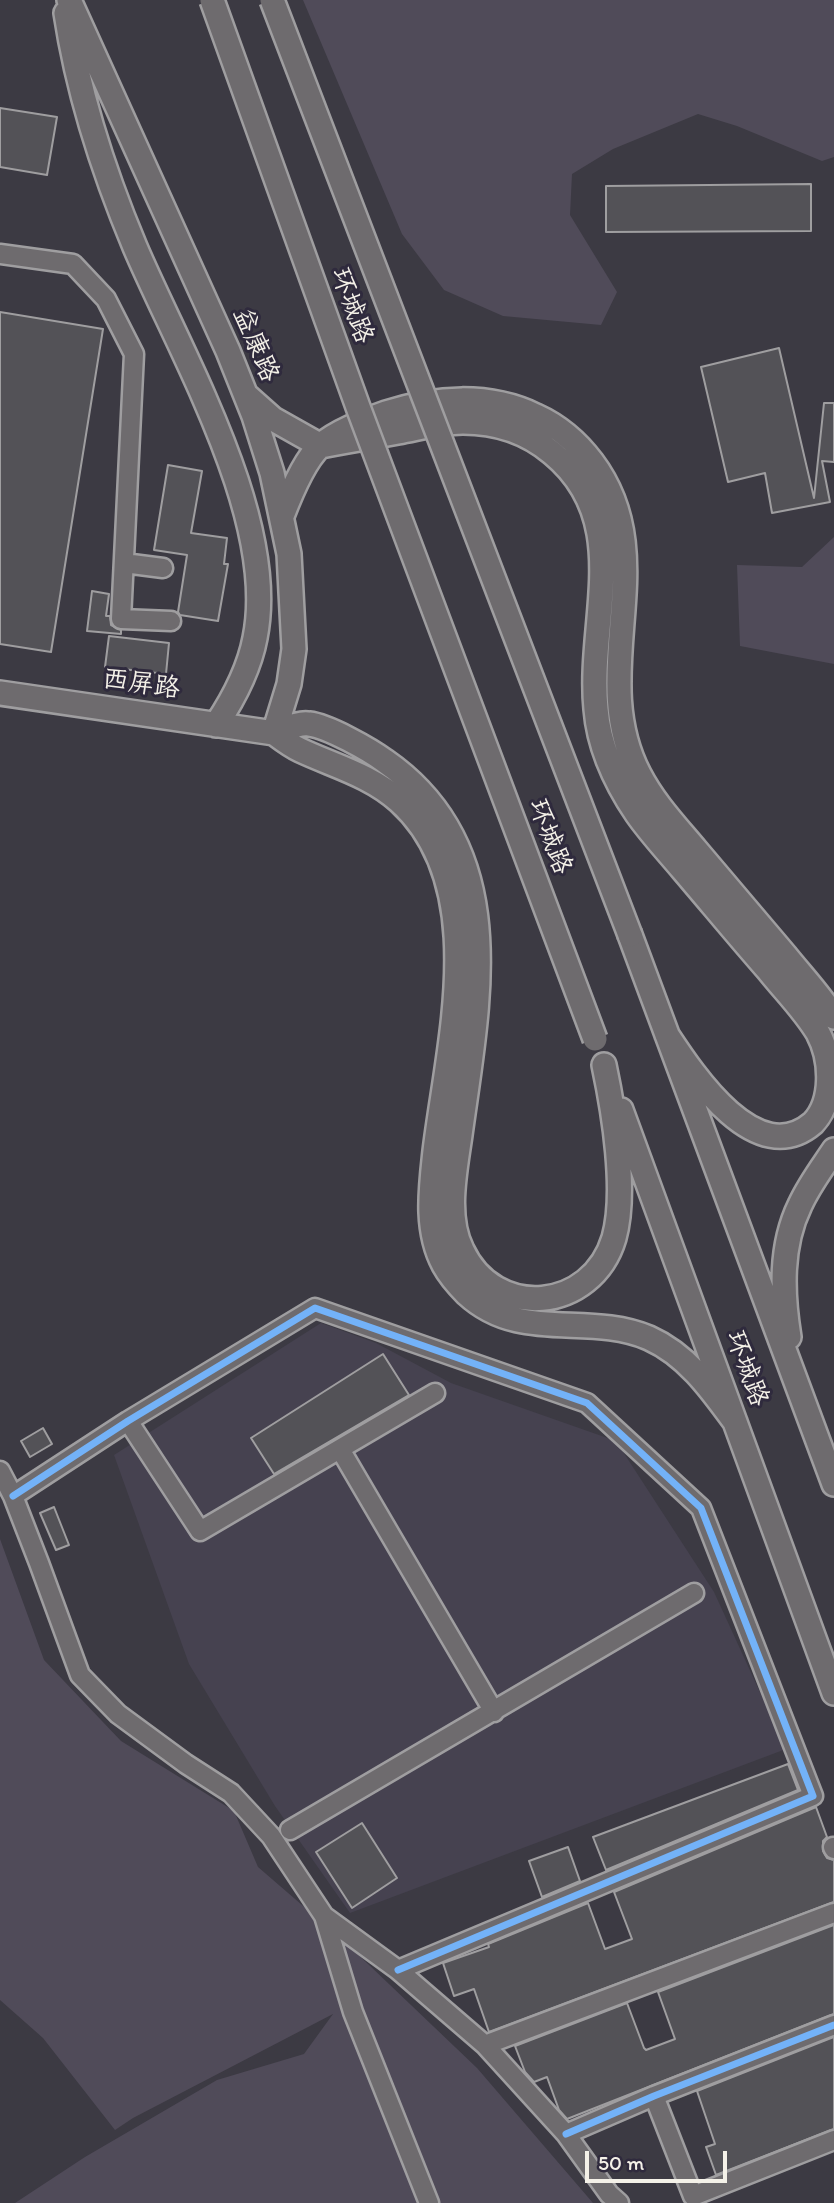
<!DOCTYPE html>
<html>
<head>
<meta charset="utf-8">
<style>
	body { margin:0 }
	#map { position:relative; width:834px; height:2203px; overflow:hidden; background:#3c3a43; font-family:Itim,sans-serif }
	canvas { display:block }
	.scale { position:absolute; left:585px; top:2151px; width:142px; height:32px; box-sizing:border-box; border:4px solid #f4f1e8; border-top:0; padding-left:9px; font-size:21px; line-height:24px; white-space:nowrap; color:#f4f1e8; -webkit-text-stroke:5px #2f2a3d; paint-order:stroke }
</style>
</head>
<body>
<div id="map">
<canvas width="834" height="2203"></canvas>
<div class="scale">50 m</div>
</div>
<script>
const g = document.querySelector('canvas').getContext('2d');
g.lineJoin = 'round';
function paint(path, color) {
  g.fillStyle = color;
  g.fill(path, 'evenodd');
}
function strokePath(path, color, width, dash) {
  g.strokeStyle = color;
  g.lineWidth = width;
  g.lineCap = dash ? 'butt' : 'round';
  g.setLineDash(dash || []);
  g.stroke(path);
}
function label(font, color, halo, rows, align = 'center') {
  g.font = font + ' Itim,"LXGW WenKai TC",sans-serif';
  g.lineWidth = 6;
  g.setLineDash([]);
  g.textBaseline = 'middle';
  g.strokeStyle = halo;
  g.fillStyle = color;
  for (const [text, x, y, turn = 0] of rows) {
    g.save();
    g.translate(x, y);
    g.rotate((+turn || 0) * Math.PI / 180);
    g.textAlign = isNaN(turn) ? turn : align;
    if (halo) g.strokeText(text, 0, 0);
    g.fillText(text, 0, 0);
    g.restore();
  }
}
paint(new Path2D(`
	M321,1323l55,20 75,40 165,58 98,151 72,157 -436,164 -75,-107 -86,-142 -75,-209z`), '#464250');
paint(new Path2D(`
	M303,0h531v157l-12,4 -85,-35 -39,-12 -85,35 -41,25 -2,41 47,77 -16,33 -98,-9 -59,-26 -42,-56z
	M834,537v127l-94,-18 -3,-81 65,2z
	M0,1539l44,121 77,81 113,70 24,56 88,76 131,125 116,135h-578l70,-46 132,-77 87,-26 29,-40 -200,104 -18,12 -72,-92 -43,-38z`), '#504b59');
const building = new Path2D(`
	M0,108l57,9 -10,58 -47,-8z
	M811,184v47l-205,1v-46z
	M0,312l103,17 -52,323 -51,-8z
	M779,348l35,150 10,-95h10v59l-12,-1 8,41 -58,11 -7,-40 -37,9 -27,-115z
	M168,465l34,6 -11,62 36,5 -3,26h4l-10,57 -38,-6 -2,-3 9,-57 -33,-5z
	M92,591l17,3 -3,22h4l1,9 10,5v4l-34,-3z
	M109,636l60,7 -3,31 -61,-7z
	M383,1354l26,41 -135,79 -23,-36z
	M43,1428l9,16 -22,13 -9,-16z
	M54,1507l15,38 -13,5 -16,-37z
	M788,1764l10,26 -192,80 -13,-33z
	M816,1807l11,30 -4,4v10l4,7 7,2v42l-345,130 -15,-43 -20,7 -11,-33 46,-16 -1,-3 100,-41 17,46 27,-10 -18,-47z
	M362,1823l35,55 -45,30 -36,-56z
	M568,1847l12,34 -38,16 -13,-36z
	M834,1925v89l-267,105 -8,-9 -12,-33 -13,5 -9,-10 -10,-26 112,-43 17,45 2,2 29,-11 -17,-47z
	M834,2037v92l-118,46 -10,-28 9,-3 -18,-53z`);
paint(building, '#535257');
strokePath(building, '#9f9ea0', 2);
const minor = new Path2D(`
	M0,254l73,10 33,35 28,55 -13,265 50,2
	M124,563l39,5
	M128,1421l72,110 235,-138
	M340,1449l154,263
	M0,1471l13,25 26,67 41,112 38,39 68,50 45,29 40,43 53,80 29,96 76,191
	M13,1496l115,-75 187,-113 272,95 114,105 112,288 -415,174
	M290,1830l404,-237
	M833,1847l1,2
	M324,1916l74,54 87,75 81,89 43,60 10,9
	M485,2045l349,-132
	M654,2096l39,100 141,-56
	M566,2134l88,-38 180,-71`);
const major = new Path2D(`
	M69,0l159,351 26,65 18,57 17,81 5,95 -5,35 -15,49
	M66,13c12,80 38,160 69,234 46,108 144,273 120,391 -6,32 -21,60 -39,87
	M246,395l27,24 48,27c25,-5 51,-9 77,-14 22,-4 42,-10 65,-10 33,0 64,10 89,31 83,68 35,167 44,256 3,38 20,74 41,105 14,20 31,38 46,56 29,34 57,68 86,101 16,20 36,40 49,62 14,26 16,68 -5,90 -56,48 -119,-47 -146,-88
	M282,516c8,-21 22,-55 38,-70 14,-13 48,-27 66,-33 49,-16 103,-20 150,3 22,10 41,26 56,46 73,97 -7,208 47,312 15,29 36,51 57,76 30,35 59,70 89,105 16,20 35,40 49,62
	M0,693l274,40c10,-3 25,-11 35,-9 19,2 61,26 76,37 128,89 93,242 75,374 -5,36 -15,81 2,115 33,71 130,62 152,-12 13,-46 0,-126 -10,-173
	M274,733c8,6 17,13 26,17 34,16 70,25 99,51 93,84 49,242 36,350 -4,37 -10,79 9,114 6,11 14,20 23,29 53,49 121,18 182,44 38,17 62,51 86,84
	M630,935l204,549
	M621,1110l213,583
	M789,1337c-7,-44 -9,-91 11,-132 9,-20 22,-37 34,-55`);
strokePath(minor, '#9f9ea0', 23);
strokePath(major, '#9f9ea0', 28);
strokePath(minor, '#6e6b6e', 18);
strokePath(major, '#6e6b6e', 23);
const majorBridge = new Path2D(`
	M212,0l146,407 237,632
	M272,0l358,935`);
strokePath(majorBridge, '#9f9ea0', 28, []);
strokePath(majorBridge, '#6e6b6e', 23);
strokePath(new Path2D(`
	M13,1496l115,-75 187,-113 272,95 114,105 112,288 -415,174
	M566,2134l88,-38 180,-71`), '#73b2f8', 7);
label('26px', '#f4f1e8', '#2f2a3d', [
	["环城路",351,306,70],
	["益康路",255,345,67],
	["西屏路",141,685,8],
	["环城路",549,837,69],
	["环城路",746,1369,70]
]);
</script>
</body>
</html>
